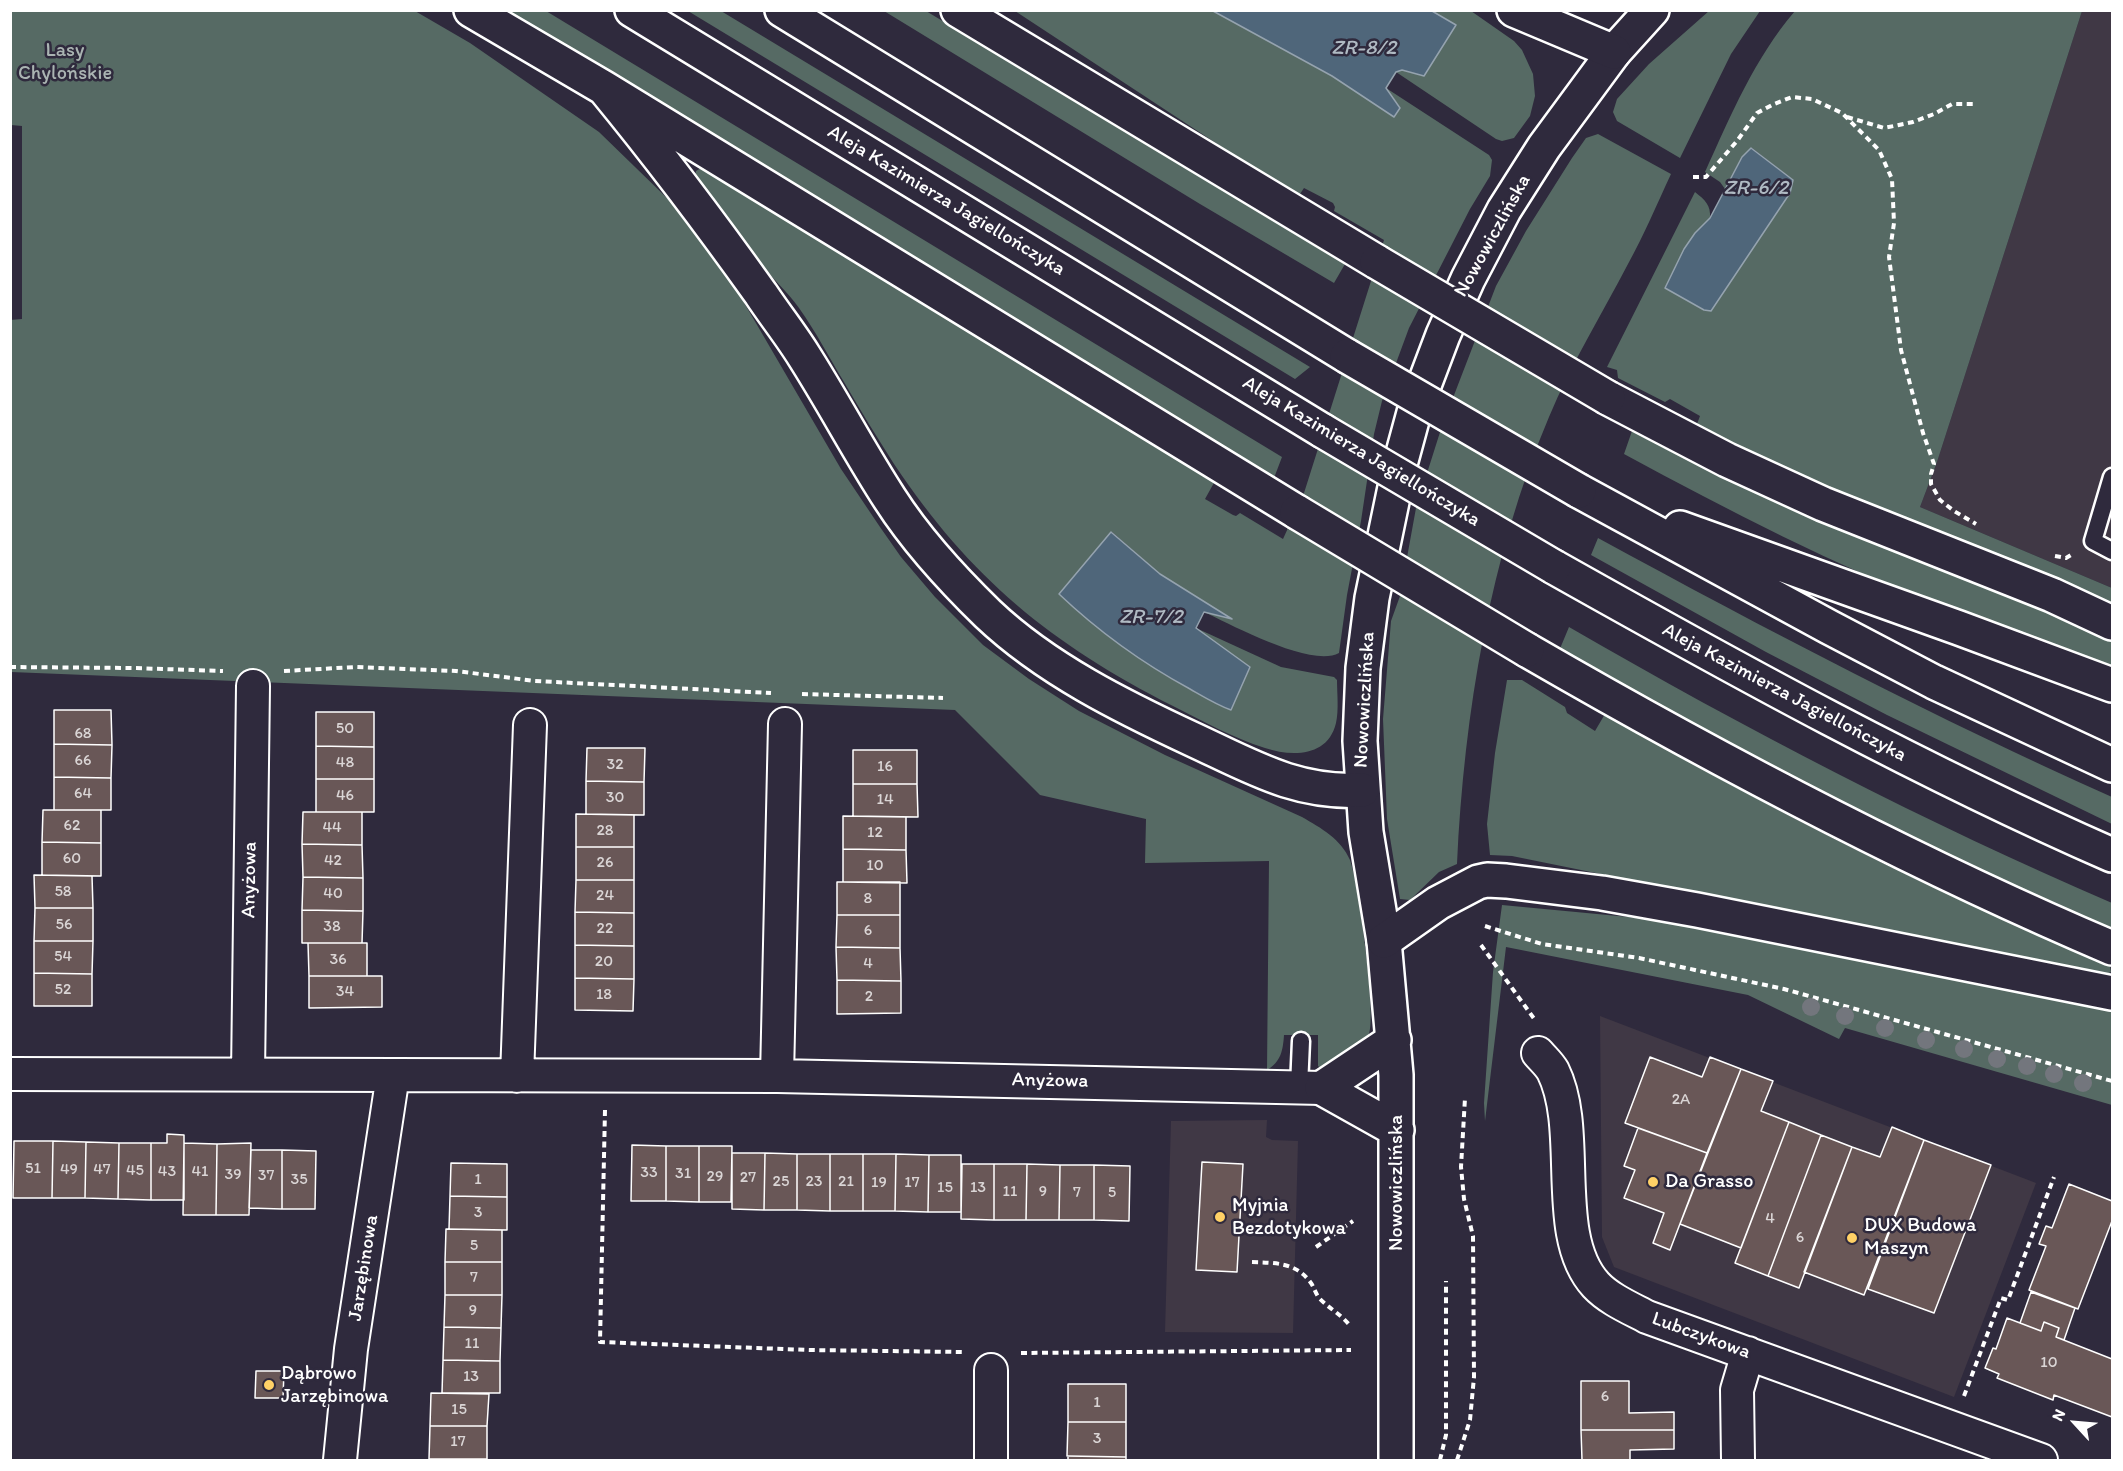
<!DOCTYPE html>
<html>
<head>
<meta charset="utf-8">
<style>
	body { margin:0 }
	#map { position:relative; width:2123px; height:1471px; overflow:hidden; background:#2f2a3d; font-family:Itim,sans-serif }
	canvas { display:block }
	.frame { position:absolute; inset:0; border:12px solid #fff; pointer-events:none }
	.north { position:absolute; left:2045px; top:1393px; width:60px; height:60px; -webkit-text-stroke:4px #2f2a3d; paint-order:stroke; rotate:296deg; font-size:16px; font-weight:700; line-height:24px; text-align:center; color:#fff }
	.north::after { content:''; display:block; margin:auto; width:21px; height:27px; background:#fff; clip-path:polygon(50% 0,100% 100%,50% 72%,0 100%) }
</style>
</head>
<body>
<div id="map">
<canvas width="2123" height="1471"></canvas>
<div class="frame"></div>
<div class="north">N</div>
</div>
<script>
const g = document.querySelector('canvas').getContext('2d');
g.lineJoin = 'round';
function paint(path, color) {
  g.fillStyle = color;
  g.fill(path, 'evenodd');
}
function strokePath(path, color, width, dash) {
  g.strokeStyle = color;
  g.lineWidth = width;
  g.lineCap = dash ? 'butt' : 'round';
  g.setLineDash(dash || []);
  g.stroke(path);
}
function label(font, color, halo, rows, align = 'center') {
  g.font = font + ' Itim,sans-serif';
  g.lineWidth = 5;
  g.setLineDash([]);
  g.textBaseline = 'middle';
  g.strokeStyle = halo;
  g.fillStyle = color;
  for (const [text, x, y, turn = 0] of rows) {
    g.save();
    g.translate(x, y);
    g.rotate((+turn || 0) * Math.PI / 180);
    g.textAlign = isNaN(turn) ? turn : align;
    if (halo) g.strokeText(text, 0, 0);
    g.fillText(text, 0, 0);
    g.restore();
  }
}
paint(new Path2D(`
	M2082,11h30v577l-192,-81 17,-45z
	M1600,1016l436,167 -82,214 -340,-130 -12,-30z
	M1267,1120l-1,17 6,3 26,1 -5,192 -128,-1 6,-211z`), '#403845');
paint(new Path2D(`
	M10,11h405l55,32 129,89 70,68 39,49 31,45 102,175 39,58 21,30 34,40 48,48 46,34 50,32 86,44 137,62c19,11 39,22 48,43 8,21 27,156 19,174 -7,18 -29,27 -45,37l-6,-5v-31h-34c-1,15 -3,27 -17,35l2,-209 -124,2 1,-44 -106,-24 -85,-85 -944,-38 -1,-352 12,-1v-193l-11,-1z
	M504,11h42l736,446 -8,21z
	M688,11h33l589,356 -15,12z
	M884,11h42l419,253 -11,19 -134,-79z
	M1015,11h198l119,65 62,40 6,-9 -14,-19 103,67 3,5 -2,16 -20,33 -61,119 -27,73 -8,33 -13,87 -14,74 -8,58c-28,15 -107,-28 -135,-41l25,6 -69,-44 -48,-42 -53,62c42,39 87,72 138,99l-1,-65 85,39 53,10 3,3c0,13 2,30 -1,43 -8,34 -44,34 -71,25 -32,-10 -62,-27 -92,-42 -122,-62 -203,-128 -279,-242 -17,-27 -34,-54 -50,-82 -15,-25 -28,-50 -45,-74 -12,-17 -28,-31 -41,-47 -21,-28 -40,-57 -63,-85l1,-5 5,-3 26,15 488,298 -10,18 28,16 3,1 4,-3 43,26 21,-46 80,-253 -50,-29 1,-4 -2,-4 -29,-15 -6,9z
	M1432,11h39l43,30 8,9 11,24 2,22 -5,20 -16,22 -12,3 -6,-2 -100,-67 6,-2 22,6 31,-51z
	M1709,11h51l-29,43 -51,104 -63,-37 -4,-9 4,-13 32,-35z
	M1795,11h287l-145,451 -17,45 192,81v18l-101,-46 -112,-42 -92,-38 -114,-54 4,-2 3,-8 -30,-17 -5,3 -47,-24 -1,-8 -10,-3 88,-175c10,8 16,13 15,26l-15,15 -30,55 39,22 6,1 83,-131 -41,-32 -10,9 -17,32 -5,-7 -15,-10c26,-57 49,-113 90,-161z
	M1598,134l73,40c-14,30 -27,61 -43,90 -26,50 -57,100 -79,153 -59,139 -85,297 -92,447l-18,8 -29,28 -10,-1 -13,-80 -4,-100 8,-98 9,-25 16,-88 25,-79 55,-143 30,-55 46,-73 14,-20z
	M1632,431c53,28 106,54 160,78 106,46 216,83 320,132v32c-55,-21 -111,-42 -166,-64 -111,-44 -217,-98 -322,-155z
	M1598,538c169,92 339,181 514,259v27l-225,-109 -121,-63 -175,-97z
	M1569,627c176,102 357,196 543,276v28l-80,-34 -244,-120 -229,-126z
	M1507,680h15l43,27 2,6 28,18 10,-17c161,94 330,179 502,250l3,2 1,6 -8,4 -591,-120 -22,-1 -3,-31 8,-71z
	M1502,905l169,16 441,89v95l-267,-77 -6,11 -91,-44 -242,-48 -21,174 -1,-18 9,-131z`), '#566a64');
const water = new Path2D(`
	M1213,11h219l24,14 -32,51 -22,-6 -6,2 -10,16 14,20 -6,9 -62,-41z
	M1751,148l42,32 -3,13 -79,118 -7,-1 -39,-22 19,-39 11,-16 15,-15 32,-61z
	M1111,532l49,42 72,45 -28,-7 -8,16 54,39 -19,43c-14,-5 -27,-13 -41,-21 -48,-26 -91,-57 -131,-95z`);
paint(water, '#4f667a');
strokePath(water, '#95a3af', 1.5);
const building = new Path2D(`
	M54,710h57l1,35 -58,-1z
	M316,712h58v35l-58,-1z
	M54,744l58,1 -1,33 -57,-1z
	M316,746l58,1v32h-58z
	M587,748h58l-1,34 -58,-1z
	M853,750h64v34h-64z
	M54,777l57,1v32h-57z
	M316,779h58v33h-58z
	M586,781l58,1v33l-58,-1z
	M853,784h64l1,33 -65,-1z
	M43,810h58v33l-59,-1z
	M303,812h59v33l-60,-1z
	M576,814l58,1v32h-58z
	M843,816l63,1v33l-63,-1z
	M42,842l59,1v33l-59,-1z
	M302,844l60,1 1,33 -60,-1z
	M576,847h58v33h-58z
	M843,849l63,1 1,33 -64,-1z
	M34,875l58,1 1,32h-58z
	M303,877l60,1v33l-61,-1z
	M576,880h58v33l-59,-1z
	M837,882h63v33h-63z
	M35,908h58v33h-59z
	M302,910l61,1 -1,32h-60z
	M575,912l59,1v33l-59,-1z
	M837,915h63v33l-64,-1z
	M34,941h59l-1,33 -58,-1z
	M308,943h59v33h-58z
	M575,945l59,1v33l-59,-1z
	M836,947l64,1 1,33 -64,-1z
	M34,973l58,1v32h-58z
	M309,976h73v31l-73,1z
	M575,978l59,1 -1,32 -58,-1z
	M837,980l64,1v32l-64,1z
	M1650,1057l52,20 8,-20 31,12 -34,84 -82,-30z
	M1741,1069l32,12 -12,30 28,11 -48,126 -61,-24z
	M1789,1122l32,13 -53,141 -33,-13z
	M1892,1127l32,13 -60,155 -60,-23 48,-125 28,10z
	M1638,1128l69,25 -37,97 -17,-7 11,-30 -40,-15 11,-28 -11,-4z
	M167,1134l17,1v65h-33v-57h16z
	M1821,1135l31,12 -53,141 -31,-12z
	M1924,1140l67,25 -57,148 -66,-24z
	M14,1141h39l-1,57h-39z
	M53,1141l33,1 -1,56h-33z
	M86,1142l33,1 -1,56 -33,-1z
	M119,1143h32v57l-33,-1z
	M184,1143l33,1 -1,71h-33z
	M251,1143l-2,72h-33l1,-71z
	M632,1145l34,1v55h-35z
	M666,1146h33v56l-33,-1z
	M699,1146h33l-1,56h-32z
	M251,1150h31v59l-33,-1z
	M282,1150l34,1 -1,58h-33z
	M732,1153h33l-1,57 -32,-1z
	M765,1153l32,1v56h-33z
	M797,1154h33v57l-33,-1z
	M830,1154h33v57h-33z
	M863,1154h33l-1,57h-32z
	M896,1154l33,1 -1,57 -33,-1z
	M929,1155h32v57h-33z
	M1202,1162l41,2 -6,108 -41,-2z
	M451,1163l56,1v33l-57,-1z
	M962,1164h32v56l-33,-1z
	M994,1164h33l-1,56h-32z
	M1027,1164l33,1 -1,55h-33z
	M1060,1165h34v55h-35z
	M1094,1165l36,1 -1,55 -35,-1z
	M2069,1184l43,17v20l-34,88 -49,-19 17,-44 -7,-2 7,-18 6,2z
	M450,1196l57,1v33l-58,-1z
	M446,1229l56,1v32h-57z
	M445,1262h57v33h-57z
	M2031,1292l44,16 -11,32 -8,-3 3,-9 -15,-6 -3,9 -21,-8z
	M445,1295h57l-1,33 -57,-1z
	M2007,1318l34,13 3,-9 15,6 -3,9 56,22v58l-58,-22 -1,5 -56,-22 2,-4 -14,-6 8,-20 3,1z
	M444,1327l57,1 -1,33 -57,-1z
	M443,1360l57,1v32h-58z
	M256,1371h28l-1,27h-28z
	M1581,1381h48v32l45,-1v18h-93z
	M1068,1384h58v38h-58z
	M431,1393l58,1 -2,32h-57z
	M1068,1422h58v35l-59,-1z
	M430,1426h57v33h-58z
	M1581,1430h93v19l-44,1v10h-48z
	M1068,1456l58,1v3h-58z
	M429,1459h58v1h-58z`);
paint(building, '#695757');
strokePath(building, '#fff', 1.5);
const lane = new Path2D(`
	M2112,477l-19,64 19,10
	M1299,1087l2,-46`);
const street = new Path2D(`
	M1538,1053c5,6 11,11 15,18 30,60 -3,164 43,214 13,14 34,23 51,32l394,143
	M10,1074l767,2 545,12
	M248,1074l5,-388
	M517,1076l13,-351
	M777,1076l8,-352
	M340,1460l11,-111 42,-274
	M991,1460v-90
	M1738,1460l-1,-70 11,-37`);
const secondary = new Path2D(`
	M1394,1040l-72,48 75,42
	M1396,1460v-385l-12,-134 -18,-109 -6,-91 3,-73 9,-70 27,-130 16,-59 28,-74 25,-56 36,-69 40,-63 70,-95 38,-42`);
const highway = new Path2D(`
	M471,10l133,78 693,424
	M632,10l691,421
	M782,10l565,346
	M958,10l419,252
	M1514,10l100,42
	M604,88c55,67 107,136 157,206 14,21 30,41 43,62 30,47 56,97 86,143 27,42 63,81 98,115 58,55 135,93 206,126 58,27 103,54 168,50
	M1608,398l119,62 96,44 229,91 60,28
	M1579,491l250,136 105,55 178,83
	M1680,528l279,100 153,57
	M1554,567c183,103 366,204 558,288
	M1527,650c190,110 383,212 585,298
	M1384,941l54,-38 40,-21 9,-2 19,1 96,12 95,17 415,83`);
strokePath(lane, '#fff', 21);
strokePath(street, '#fff', 36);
strokePath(secondary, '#fff', 38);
strokePath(highway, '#fff', 38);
strokePath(new Path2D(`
	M1847,117l37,11 29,-6 21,-8 18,-10h23
	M1693,177h13l31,-36 20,-28 17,-9 18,-7 20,2 30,14 37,37 13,29 2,44 -5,34 12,93 22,83 11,31 -3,10v10l9,16 14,11 22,13
	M2055,556l11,2 5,-3
	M10,667l123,1 90,3
	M284,671l72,-4 100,4 79,10 236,12
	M802,694l141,4
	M1485,926l57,18 97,14 145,31 328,92
	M1481,945l54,75
	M605,1110l-5,232 209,8 154,2
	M1316,1247l37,-26
	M1252,1262c23,1 44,0 59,21 3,4 5,12 9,16 10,10 22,16 31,28
	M1021,1353l330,-3
	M1964,1396l37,-98 7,2 46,-123
	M1440,1460l6,-25v-154
	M1457,1460l13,-40 4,-43 -1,-141 -9,-37 -3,-32 4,-69`), '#fff', 4, [6, 4.5]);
strokePath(lane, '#2f2a3d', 16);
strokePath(street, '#2f2a3d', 32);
strokePath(secondary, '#2f2a3d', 33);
strokePath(highway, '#2f2a3d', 33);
const highwayBridge = new Path2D(`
	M1377,262l231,136
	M1347,356l232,135
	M1323,431l231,136
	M1297,512l230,138`);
strokePath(highwayBridge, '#fff', 38, []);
strokePath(highwayBridge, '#2f2a3d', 33);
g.fillStyle = '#73767d';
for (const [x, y] of [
	[1811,1007],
	[1845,1016],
	[1885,1028],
	[1926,1040],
	[1964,1049],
	[1997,1059],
	[2027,1066],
	[2054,1074],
	[2083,1083]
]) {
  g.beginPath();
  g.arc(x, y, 9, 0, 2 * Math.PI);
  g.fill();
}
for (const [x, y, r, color] of [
	[1653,1182,6,"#ffd166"],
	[1220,1217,6,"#ffd166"],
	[1852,1238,6,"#ffd166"],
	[269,1385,6,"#ffd166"]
]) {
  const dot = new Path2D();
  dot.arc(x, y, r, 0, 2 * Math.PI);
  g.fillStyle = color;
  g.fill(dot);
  strokePath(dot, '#2f2a3d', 2);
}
label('16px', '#dad5d5', null, [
	["50",345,729],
	["68",83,734],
	["66",83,761],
	["48",345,763],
	["32",615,765],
	["16",885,767],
	["64",83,794],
	["46",345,796],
	["30",615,798],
	["14",885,800],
	["62",72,826],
	["44",332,828],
	["28",605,831],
	["12",875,833],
	["60",72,859],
	["42",333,861],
	["26",605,863],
	["10",875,866],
	["58",63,892],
	["40",333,894],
	["24",605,896],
	["8",868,899],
	["56",64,925],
	["38",332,927],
	["22",605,929],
	["6",868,931],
	["54",63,957],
	["36",338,960],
	["20",604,962],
	["4",868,964],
	["52",63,990],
	["34",345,992],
	["18",604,995],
	["2",869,997],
	["2A",1681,1100],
	["51",33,1169],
	["49",69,1170],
	["47",102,1170],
	["45",135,1171],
	["43",167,1172],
	["41",200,1172],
	["33",649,1173],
	["31",683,1174],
	["39",233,1175],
	["37",266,1176],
	["29",715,1177],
	["27",748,1178],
	["35",299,1180],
	["1",478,1180],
	["25",781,1182],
	["23",814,1182],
	["21",846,1182],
	["19",879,1183],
	["17",912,1183],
	["15",945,1188],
	["13",978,1188],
	["11",1010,1192],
	["9",1043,1192],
	["7",1077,1193],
	["5",1112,1193],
	["3",478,1213],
	["4",1770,1219],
	["6",1800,1238],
	["5",474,1246],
	["7",474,1278],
	["9",473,1311],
	["11",472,1344],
	["10",2049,1363],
	["13",471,1377],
	["6",1605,1397],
	["1",1097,1403],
	["15",459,1410],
	["3",1097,1439],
	["17",458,1442]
]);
label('20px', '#aab4b2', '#2f2a3d', [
	["Lasy",65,51],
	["Chylońskie",65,74]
]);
label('20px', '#fff', '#2f2a3d', [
	["Aleja Kazimierza Jagiellończyka",946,201,31],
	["Nowowiczlińska",1493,236,-61],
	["Aleja Kazimierza Jagiellończyka",1361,452,31],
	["Aleja Kazimierza Jagiellończyka",1784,693,28],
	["Nowowiczlińska",1365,700,-87],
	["Anyżowa",250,880,-89],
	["Anyżowa",1050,1081,1],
	["Nowowiczlińska",1397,1183,-90],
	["Jarzębinowa",364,1268,-81],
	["Lubczykowa",1701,1336,20]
]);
label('20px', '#fff', '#2f2a3d', [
	["Da Grasso",1665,1182],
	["Myjnia",1232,1206],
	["Bezdotykowa",1232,1229],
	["DUX Budowa",1864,1226],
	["Maszyn",1864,1249],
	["Dąbrowo",281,1374],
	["Jarzębinowa",281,1397]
], 'left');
label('italic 21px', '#b0bac3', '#2f2a3d', [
	["ZR-8/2",1364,49],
	["ZR-6/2",1756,189],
	["ZR-7/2",1151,618]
]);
</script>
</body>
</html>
